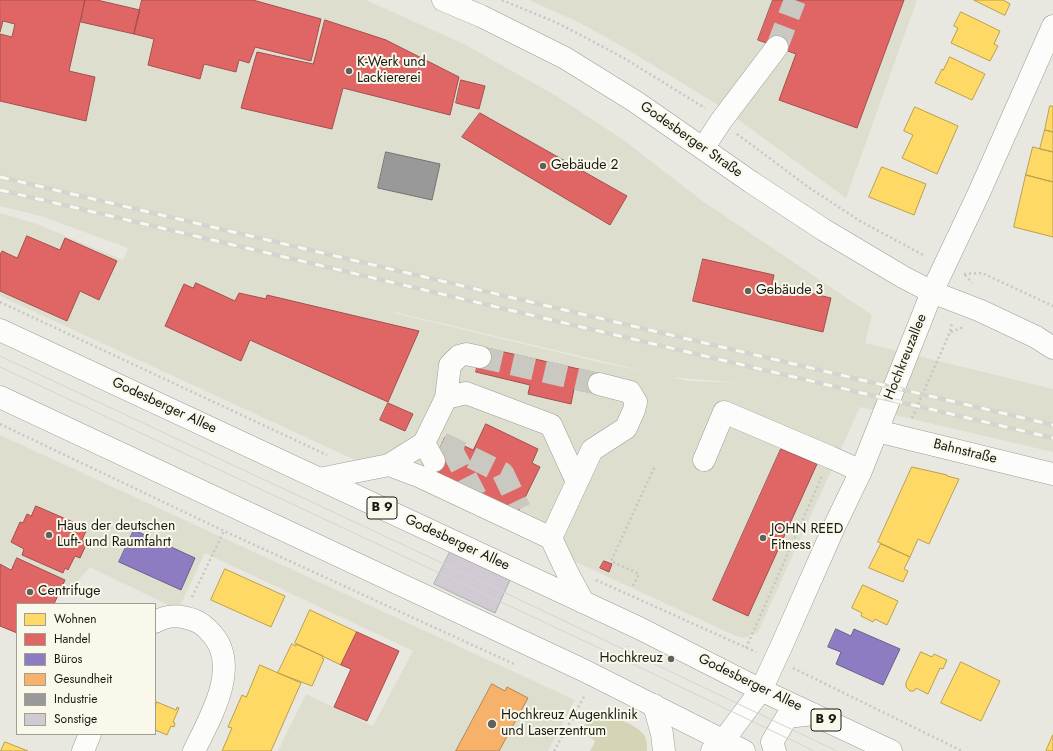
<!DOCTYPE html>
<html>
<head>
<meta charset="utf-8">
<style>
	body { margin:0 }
	#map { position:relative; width:1053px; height:751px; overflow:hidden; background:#e8e8e0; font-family:Jost,sans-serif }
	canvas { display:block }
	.legend { position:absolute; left:16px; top:603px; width:140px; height:132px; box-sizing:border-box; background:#f9f8ea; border:1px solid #9f9f94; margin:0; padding:5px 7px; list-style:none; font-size:12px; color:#191914 }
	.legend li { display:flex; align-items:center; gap:8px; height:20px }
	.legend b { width:20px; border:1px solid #9f9f94 }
</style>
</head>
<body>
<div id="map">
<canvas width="1053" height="751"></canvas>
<ul class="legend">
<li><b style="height:11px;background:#ffd966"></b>Wohnen</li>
<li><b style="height:11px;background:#e06666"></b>Handel</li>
<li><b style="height:11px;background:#8e7cc3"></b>Büros</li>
<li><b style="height:11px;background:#f6b26b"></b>Gesundheit</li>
<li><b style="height:11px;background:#999"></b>Industrie</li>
<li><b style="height:11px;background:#d1cad3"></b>Sonstige</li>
</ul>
</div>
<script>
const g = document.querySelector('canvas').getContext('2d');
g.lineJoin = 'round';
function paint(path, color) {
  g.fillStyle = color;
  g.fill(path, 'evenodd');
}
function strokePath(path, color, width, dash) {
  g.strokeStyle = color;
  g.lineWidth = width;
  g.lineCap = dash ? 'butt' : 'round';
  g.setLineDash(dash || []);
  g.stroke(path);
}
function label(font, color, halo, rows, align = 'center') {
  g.font = font + ' Jost,sans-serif';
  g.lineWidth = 4;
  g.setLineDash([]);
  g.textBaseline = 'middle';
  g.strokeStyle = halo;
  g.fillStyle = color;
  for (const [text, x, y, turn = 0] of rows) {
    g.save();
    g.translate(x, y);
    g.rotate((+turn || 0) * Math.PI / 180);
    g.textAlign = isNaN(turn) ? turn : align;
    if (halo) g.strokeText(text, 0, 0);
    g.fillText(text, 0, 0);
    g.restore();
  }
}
paint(new Path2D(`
	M0,0h366l100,45 92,52 67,44 76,59 171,115 -7,28 188,46v63l-193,-45 -102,225 -14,6 -8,-2 -736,-340v-83l37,11 86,36 5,-12 -84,-31 -44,-11zM394,313v-1l254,60 -45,-9zM672,377l65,6 -50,-2z
	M529,0h388l-71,198 -128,-93 -93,-57 -45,-25z
	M0,435l575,265 -27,51h-270l28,-57 67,32 40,-75 -208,-98 -27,57 -88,-43 -23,26 -67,-30z`), '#dedecf');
paint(new Path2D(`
	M596,710c12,5 41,14 48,25 3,5 3,10 3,16h-57l5,-9 -1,-2 -11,-7 -2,-2 12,-20z`), '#d6d4b7');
const homes = new Path2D(`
	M974,0h29l7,4 -5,11z
	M961,12l39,19 -6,13 4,2 -8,15 -39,-18 7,-15 -4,-2z
	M950,57l35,17 -13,26 -37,-17 7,-14 1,1z
	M1050,106h3v26l-8,-2z
	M915,107l43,19 -21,48 -35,-16 11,-23 -9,-4z
	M1045,130l8,2v20l-13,-3z
	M1033,147l20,5v30l-27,-7z
	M882,167l44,17 -12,31 -45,-18z
	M1026,175l27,7v55l-39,-10z
	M912,467l35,8v1l12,3 -30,65 -11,-5 -8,18 -32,-15z
	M881,544l29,13 -6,12 4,2 -5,11 -34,-14z
	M225,569l60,27 -14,31 -60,-27z
	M863,585l35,16 -11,24 -12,-6 -2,3 -12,-6 1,-3 -10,-5z
	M310,610l47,22 -16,33 -46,-22z
	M292,644l4,2v-2l27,12 -1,2 2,1 -12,27 -34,-13z
	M921,652l11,5 2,-3 13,6 -4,9 -3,-1 -12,26 -12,-6 -2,3h-4l-4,-4v-4z
	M961,662l39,19 -19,40 -40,-18z
	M260,665l41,18 -30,68h-49l10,-23 -4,-1 14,-32 4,2z
	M157,702l19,8 1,-3 2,1 -6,14 2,1 -1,4 -3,-1 -4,9 -12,-5v-22z
	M1053,735v16h-7l1,-3z
	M5,742l23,9h-27z`);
paint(homes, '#ffd966');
strokePath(homes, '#ba9f4d', 1);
const shops = new Path2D(`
	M0,0h85l-16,71 26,6 -9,44 -86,-20v-67l12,3 3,-13 -12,-3 -3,11z
	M85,0h12l43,10 -6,24 -53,-12z
	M142,0h111l68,19 -10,42 -56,-14 -6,16 -10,-3 -3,12 -32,-8 -4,15 -52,-14 6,-26 -20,-5z
	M773,0h131l-47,128 -78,-28 17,-46 -38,-14z
	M325,20l61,20 73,37 -9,38 -107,-27 -11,41 -91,-21 16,-56 56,12z
	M461,80l24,6 -6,23 -23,-6z
	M480,113l147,83 -17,29 -148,-88z
	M27,236l33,14 5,-12 52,23 -18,39 -19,-9 -13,30 -67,-30v-36l2,-4 15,7z
	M703,259l71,16 -2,9 59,14 -8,34 -130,-31z
	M196,283l39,18 4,-8 27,6 1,-4 152,36 -31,71 -138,-62 -9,21 -76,-35 19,-42 9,4z
	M482,347l119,27 -4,20 -23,-5 -3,15 -43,-10 2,-9 -54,-13z
	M388,403l25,11 -8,17 -25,-11z
	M486,424l52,25 -6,14 8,4 -24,49 -88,-43 17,-36 28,13z
	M781,449l36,15 -69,152 -35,-16z
	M36,506l37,16 -1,2 14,7 -4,9 5,3 -7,15 -5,-2 -7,14 -3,-2 -2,5 -41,-18 2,-6 -13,-7 9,-20 3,1 4,-9 4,2z
	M17,558l48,22 -11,24h-37v29l-17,-7v-62l11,6z
	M604,561l8,3 -3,8 -9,-4z
	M357,632l42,19 -32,70 -33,-14 17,-38 -10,-4z`);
paint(shops, '#e06666');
strokePath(shops, '#a44f4d', 1);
const offices = new Path2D(`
	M134,530l61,28 -14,32 -62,-28z
	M836,629l15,7 3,-7 46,20 -17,36 -47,-21 5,-12 -13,-5z`);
paint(offices, '#8e7cc3');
strokePath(offices, '#6b5e8e', 1);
const health = new Path2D(`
	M492,684l13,7 2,-4 21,11 -29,53h-43z`);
paint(health, '#f6b26b');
strokePath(health, '#b48451', 1);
const industry = new Path2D(`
	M386,152l54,12 -8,36 -54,-12z`);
paint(industry, '#999');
strokePath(industry, '#737371', 1);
const building = new Path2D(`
	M450,552l60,28 -15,33 -61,-29z`);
paint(building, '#d1cad3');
strokePath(building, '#afaeac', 1);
strokePath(new Path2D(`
	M777,47l18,-47
	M480,357l119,27
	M442,443l61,30 17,36
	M451,448l25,48`), '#c9c9c1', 22, [22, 11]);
const minor = new Path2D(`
	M704,147l17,-26 56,-74
	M446,398l4,-33 9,-9 7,-2 14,3
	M877,431l176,43
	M424,443l10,18
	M704,460l20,-48 106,45 31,14
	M389,465l32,12 130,61
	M319,479l70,-14 35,-22 22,-45 20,-5 85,32 26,57
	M583,602l-16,-30 -16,-34 41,-88 34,-22 8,-18 2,-8 -6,-10 -31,-8
	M155,622c14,-8 26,-7 41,-1 7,3 11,7 16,13 29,33 -2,84 -18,117
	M654,705l8,29 2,17
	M83,751l7,-17
	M712,751l11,-10 38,-51 20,-43 54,-122 26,-54 71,-179 46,-97 75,-169`);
const major = new Path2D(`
	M443,0l38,16 84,42 71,44 115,80 73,48 79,47 29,15 49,19 55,26 17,11
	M0,330l639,298 122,62 130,61
	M0,397l583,273 161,81
	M775,751l-3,-9 15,-25 26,-3`);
strokePath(minor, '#9c9c96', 23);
strokePath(major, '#9c9c96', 23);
strokePath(new Path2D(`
	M502,0l53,22 20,10 47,25 83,51
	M737,134l74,55 49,32 65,35
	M964,274l18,-1 71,33
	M965,275l7,8
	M0,302l327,153
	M951,332l10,-4 1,-1
	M912,418l38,-86 2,-9
	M0,424l224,107 290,133
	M596,580l160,72
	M633,586l6,-12 -28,-13 44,-95
	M192,597l32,-66
	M746,648l76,-172
	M617,662c7,-3 11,-8 11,-16
	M793,668l169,83
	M554,751l31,-56`), '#c6c6c3', 2.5, [2, 3]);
strokePath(minor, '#fcfcfa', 22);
strokePath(major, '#fcfcfa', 22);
strokePath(new Path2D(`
	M0,356l472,221 365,174
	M0,367l612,287 202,97`), '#d4d4d1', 1);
const rail = new Path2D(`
	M0,177l1053,248
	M0,190l1053,248`);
strokePath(rail, '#d4d4d1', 4.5);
strokePath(rail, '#f9f8ea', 3, [9]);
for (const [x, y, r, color] of [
	[349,71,4,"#61615b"],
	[543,166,4,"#61615b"],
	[748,291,4,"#61615b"],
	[49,535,4,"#61615b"],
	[763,538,4,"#61615b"],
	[30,592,4,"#61615b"],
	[671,659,4,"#61615b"],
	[492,724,5,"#61615b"]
]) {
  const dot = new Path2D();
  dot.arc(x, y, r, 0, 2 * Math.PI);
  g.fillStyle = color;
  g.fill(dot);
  strokePath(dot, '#f9f8ea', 1.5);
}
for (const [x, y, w] of [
	[382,508,30],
	[826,720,30]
]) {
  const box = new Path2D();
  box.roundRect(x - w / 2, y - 11, w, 22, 3);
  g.fillStyle = '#f9f8ea';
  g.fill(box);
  strokePath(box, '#191914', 1);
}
label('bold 13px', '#191914', null, [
	["B 9",382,508],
	["B 9",826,720]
]);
label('14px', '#191914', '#f9f8ea', [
	["K-Werk und",357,63],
	["Lackiererei",357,79],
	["Gebäude 2",551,166],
	["Gebäude 3",756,291],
	["Haus der deutschen",57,527],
	["Luft- und Raumfahrt",57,543],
	["JOHN REED",771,530],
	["Fitness",771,546],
	["Centrifuge",38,592],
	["Hochkreuz",663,659,"right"],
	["Hochkreuz Augenklinik",501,716],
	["und Laserzentrum",501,732]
], 'left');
label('14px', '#191914', '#f9f8ea', [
	["Godesberger Straße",691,140,35],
	["Hochkreuzallee",906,357,-68],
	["Godesberger Allee",164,406,25],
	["Bahnstraße",965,452,14],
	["Godesberger Allee",457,543,25],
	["Godesberger Allee",750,683,26]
]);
</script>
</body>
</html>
